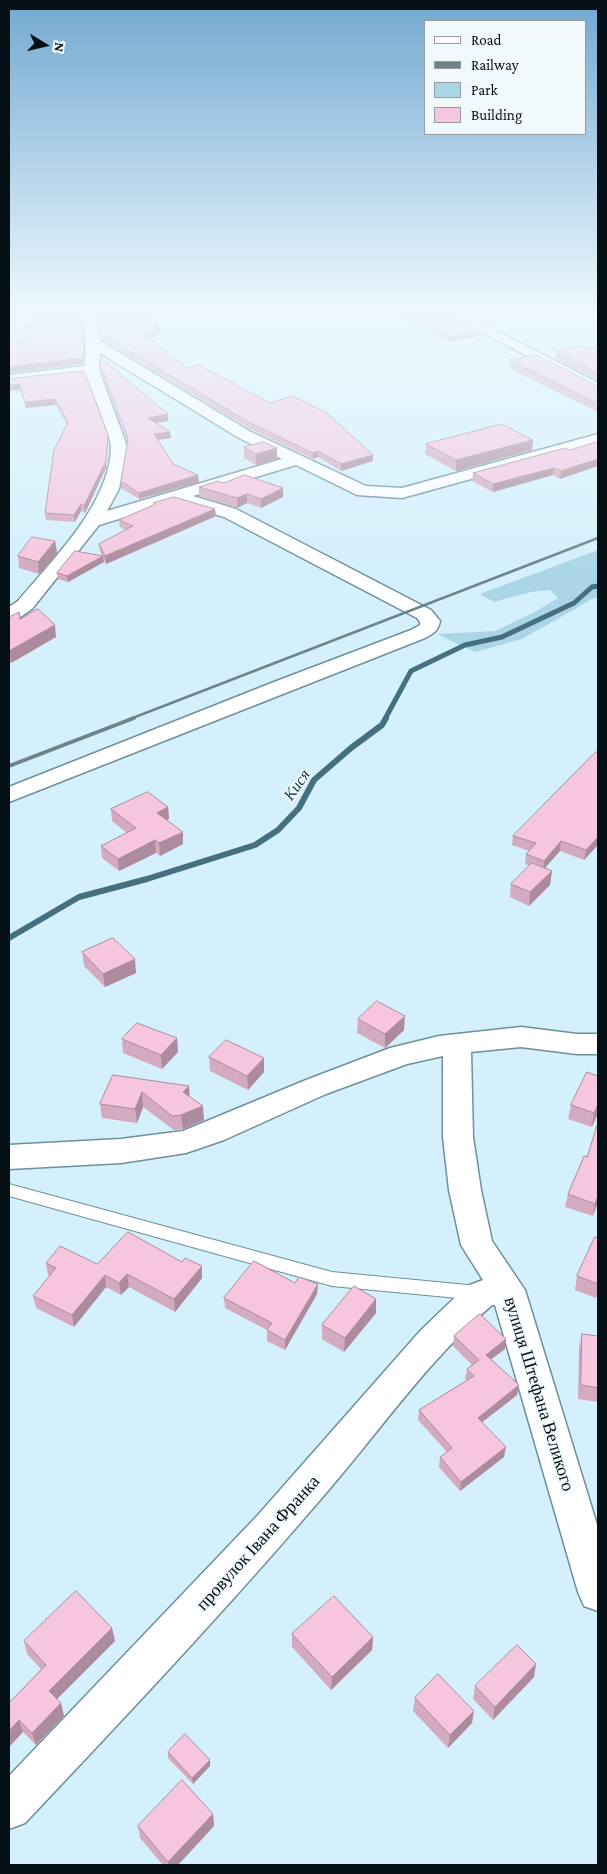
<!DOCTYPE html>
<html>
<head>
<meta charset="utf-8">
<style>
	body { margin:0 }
	#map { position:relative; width:607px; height:1874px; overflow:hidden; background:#d4f0fc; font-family:"Crimson Pro",serif }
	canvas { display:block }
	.frame { position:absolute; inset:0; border:10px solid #041015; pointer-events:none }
	.legend { position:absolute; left:424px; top:20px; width:162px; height:115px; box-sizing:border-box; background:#f2f9fc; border:1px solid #939ca0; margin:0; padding:6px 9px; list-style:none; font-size:15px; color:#041015 }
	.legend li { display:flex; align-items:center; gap:10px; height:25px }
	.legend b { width:25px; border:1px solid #939ca0 }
	.north { position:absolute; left:20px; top:20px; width:50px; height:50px; -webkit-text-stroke:4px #f2f9fc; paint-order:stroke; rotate:99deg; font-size:14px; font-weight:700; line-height:20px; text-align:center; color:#041015 }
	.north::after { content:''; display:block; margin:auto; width:18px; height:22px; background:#041015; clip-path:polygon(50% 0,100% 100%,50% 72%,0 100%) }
</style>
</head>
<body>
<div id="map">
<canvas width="607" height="1874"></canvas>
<div class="frame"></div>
<ul class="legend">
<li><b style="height:6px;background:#fff"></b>Road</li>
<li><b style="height:6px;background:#6f838b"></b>Railway</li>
<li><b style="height:14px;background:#aad6e8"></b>Park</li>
<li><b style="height:14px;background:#f6c6df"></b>Building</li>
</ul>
<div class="north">N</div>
</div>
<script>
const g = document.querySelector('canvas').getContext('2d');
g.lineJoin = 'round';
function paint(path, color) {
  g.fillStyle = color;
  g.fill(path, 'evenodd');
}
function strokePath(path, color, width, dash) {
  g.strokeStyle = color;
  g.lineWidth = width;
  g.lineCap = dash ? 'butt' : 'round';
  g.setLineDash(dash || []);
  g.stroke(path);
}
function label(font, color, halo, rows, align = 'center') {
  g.font = font + ' "Crimson Pro",serif';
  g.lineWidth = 4;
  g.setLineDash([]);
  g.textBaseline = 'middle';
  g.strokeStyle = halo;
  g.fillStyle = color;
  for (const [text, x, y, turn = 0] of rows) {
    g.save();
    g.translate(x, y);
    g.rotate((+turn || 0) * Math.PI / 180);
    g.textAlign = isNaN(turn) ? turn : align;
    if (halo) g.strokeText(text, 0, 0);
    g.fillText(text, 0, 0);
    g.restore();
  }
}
paint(new Path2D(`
	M598,550v47l-6,2 -70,40 -47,13 -38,-18 58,-3 38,-18 25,-15 -8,-8 -19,2 -37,10 -14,-8z`), '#aad6e8');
strokePath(new Path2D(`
	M385,719l26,-48 54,-26 37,-8 72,-34 18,-16 6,-1`), '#466f7f', 5);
strokePath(new Path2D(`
	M9,938l70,-41 68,-18 108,-34 23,-15 21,-22 15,-28 37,-32 31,-23 4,-7`), '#466f7f', 6);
const lane = new Path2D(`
	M9,1184l323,88 146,14 6,2 3,5 -3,5 -6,2 -146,-14 -323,-90z`);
const street = new Path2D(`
	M80,309h14l6,32 151,91 115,54 36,2 196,-54v10l-196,54 -45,-3 -61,-30 -103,31 43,13 195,101 9,11c-2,10 -6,12 -15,17l-416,164v-15l265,-105 137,-52 9,-5v-3l-3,-4 -193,-101 -50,-15 -75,23 -67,84 -16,11 -7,2v-15l9,-6c35,-42 92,-97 93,-154 0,-11 -20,-58 -25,-72l-77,8v-8l76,-9 1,-23zM100,353l139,85 43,21 -175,52 12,-22 8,-43 -28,-76z
	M437,309h17l144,74v10z
	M521,1027l56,7h21v20h-21l-56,-7 -50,5 2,85 8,53 11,51 33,49 73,238v83l-14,-5 -6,-14 -83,-287h-3c-66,57 -115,130 -172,195 -95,111 -195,217 -295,323l-16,6v-53l249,-261 163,-185 46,-44 16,-6 -22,-35 -12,-55 -6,-53v-81l-36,8 -81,30 -102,46 -38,13 -65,10 -112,6v-24l112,-6 62,-8 123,-51 84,-32 49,-12z`);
strokePath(lane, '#6e8f9b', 2);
strokePath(street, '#6e8f9b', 3);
paint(lane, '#fff');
paint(street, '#fff');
strokePath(new Path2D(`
	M130,719l468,-181`), '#6f838b', 2.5);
strokePath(new Path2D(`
	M9,766l125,-48`), '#6f838b', 4);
paint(new Path2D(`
	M96,309h52l13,22 -3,1 1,4 -10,2 37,30 84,35 103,52v6l-32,10 -23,-14 -5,2 -61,-29 -150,-90z
	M390,309h47l42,22v5l-30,6z
	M598,347v34l-43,-22 1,-8 32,-2z
	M510,360l88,26v26l-89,-44z
	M100,364l68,57 -12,2 14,9 1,6 -13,2 15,24 26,18 -60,17 -18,-11v-7l7,-39 -27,-72z
	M84,371l24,64v7l-2,26 -21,45 -4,-2 -6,11 -29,-2 -1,-7 22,-88 -11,-20 -30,3 -6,-18 -11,-11z
	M533,440l-1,10 -76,21 -31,-17 1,-10z
	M244,447l33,12 -21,6 -12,-7z
	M565,448l-5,31 -7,-4 -60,17 -21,-11 1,-8z
	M223,483l60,14 -22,11 -14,-5 -10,5 -38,-12v-9z
	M154,503l62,13 -110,48 -3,-6 1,4 -36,20 -10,-3 -1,-6 45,-17 -2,-5 -1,-7 27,-14 -6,-3 -1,-7 36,-16z
	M55,541l2,12 -18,21 -20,-6 -1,-12z
	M9,617l11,2 36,18 -45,26 -2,-1z
	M168,807l1,12 -2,1 16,24 -23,12 -4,-3 -37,18 -17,-13 -1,-12 26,-13 -15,-12 -1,-12z
	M513,836l85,9 -14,15 -24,-9 -15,17 7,3 -2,14 -21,21 -19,-9 1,-13 19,-18 -5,-2 1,-10 3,-3 -17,-6z
	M82,952l54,21 -31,14 -21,-21z
	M358,1019l46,11 -19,18 -28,-15z
	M177,1038l1,14 -16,17 -39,-16 -1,-14z
	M209,1057l55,15 -16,18 -38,-19z
	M113,1075l76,21 15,24 -21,9 -9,1 -31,-23 -6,16 -35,-5 -2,-14z
	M598,1076v37l-6,14 -24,-8 3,-14z
	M598,1126v76l-5,14 -28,-9 3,-13 19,-37z
	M598,1238v55l-2,5 -21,-8 2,-14z
	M182,1262l20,4v12l-27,34 -46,-25 -8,8 -15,-8 -32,40 -38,-19 -3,-12 17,-20 -2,-1 -2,-12 51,1z
	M295,1283l23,1 -1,10 -32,56 -18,-9v-11l-42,-22 -1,-10z
	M376,1299v14l-32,39 -22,-13v-14z
	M582,1334l16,2v66l-20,-3 1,-51z
	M454,1336l51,13 -14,10 28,26 -2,10 -35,27 22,35 -44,34 -21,-24 1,-10 7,-5 -29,-32 1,-10 48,-30 -2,-1 2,-10 5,-4 -19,-19z
	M112,1628l3,13 -58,58 7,17 -28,29 -13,-13 -14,15v-44l32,-34 -14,-15 -3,-13z
	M292,1634l81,3 -1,13 -41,40 -39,-43z
	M534,1677l-41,43 -20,-21 2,-13z
	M415,1698l57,25 -24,25 -35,-37z
	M168,1752l42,8v6l-17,18 -25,-26z
	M213,1814l1,12 -36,39h-15l-23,-27 -2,-12z`), '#d4aac0');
paint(new Path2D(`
	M160,326l1,5 -3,1 1,4 -16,3v-6l10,-6z
	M479,331v5l-30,6v-5z
	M84,337l-1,27 -74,9v-6z
	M20,384v6l-11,1v-6z
	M55,399l1,6 -30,3 -1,-6z
	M168,414v7l-19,3 -1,-6z
	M170,432l1,6 -16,2 -1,-6z
	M108,435v7l-2,26 -21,45 -1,-7z
	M533,440l-1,10 -76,21v-11z
	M277,448v11l-21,6v-11z
	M318,451v6l-5,2v-6z
	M373,455v6l-32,10v-7z
	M598,459v7l-38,13 1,-8z
	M554,468l-1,7 -60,17v-8z
	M198,475l1,7 -60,17v-6z
	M283,488v9l-22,11v-9z
	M247,494v9l-10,5v-10z
	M81,504v7l-6,11 -1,-7z
	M215,509l1,7 -110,48 -1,-8z
	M55,541l2,12 -18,21 -1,-12z
	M103,556l1,6 -36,20 -1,-6z
	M55,625l1,12 -45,26 -2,-12z
	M168,807l1,12 -11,6 -1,-12z
	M183,832v12l-23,12 -1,-13z
	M598,837v8l-14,15 2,-10z
	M155,840l1,13 -37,18 -1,-12z
	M561,841l-1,10 -17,19 1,-9z
	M552,871l-2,14 -21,21 1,-14z
	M135,959l1,14 -31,14 -2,-13z
	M405,1016l-1,14 -19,18v-14z
	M177,1038l1,14 -16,17 -1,-14z
	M264,1058v14l-16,18 -1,-14z
	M189,1086l1,14 -7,-8z
	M142,1092l1,15 -6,16 -2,-14z
	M598,1104v9l-6,14 2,-14z
	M203,1106l1,14 -21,9 -2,-14z
	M598,1195v7l-5,14 2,-12z
	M202,1266v12l-27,34 -1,-13z
	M127,1274l2,13 -8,8 -2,-12z
	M105,1275l1,12 -32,40 -2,-12z
	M318,1284l-1,10 -32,56v-10z
	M376,1299v14l-32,39 1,-14z
	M506,1339l-1,10 -20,15 1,-9z
	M519,1385l-2,10 -41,32 2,-9z
	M506,1447l-2,10 -44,34 1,-9z
	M112,1628l3,13 -63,63 -3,-13z
	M373,1637l-1,13 -41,40 1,-13z
	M536,1664l-2,13 -41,43 2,-13z
	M61,1703l3,13 -28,29 -4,-12z
	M474,1711l-2,12 -24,25 2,-13z
	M19,1720l4,12 -14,15v-16z
	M210,1760v6l-17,18 -1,-6z
	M213,1814l1,12 -36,39h-9l-1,-3z`), '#ac8b9c');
const building = new Path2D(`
	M40,309h39l5,28 -1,21 -74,9v-27h15z
	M96,309h52l12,17 -7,1 5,3 -15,3 43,35 13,-3 71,38 23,-7 34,17 46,42 -32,9 -23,-13 -5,2 -61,-29 -151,-90z
	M399,309h38l42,22 -30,6z
	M582,346l6,3 10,-2v26l-42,-22z
	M536,355l62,31v18l-88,-44z
	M101,358l67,56 -20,4 22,14 -16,2 19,30 25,11 -59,18 -18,-12 7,-42 -28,-75z
	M84,371l24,64 -2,26 -22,45 -3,-2 -7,11 -29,-2 9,-63 14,-28 -13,-23 -30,3 -5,-18 -11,1v-6z
	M502,424l31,16 -77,20 -30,-16z
	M264,442l13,6 -21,6 -12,-7z
	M598,442v17l-37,12 -7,-3 -61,16 -20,-11 92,-25 4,2z
	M245,475l38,13 -22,11 -14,-5 -10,4 -38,-11 19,-6 5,2z
	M174,497l41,12 -110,47 -6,-12 34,-18 -14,-6 37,-16 -2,-1z
	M32,537l23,4 -17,21 -20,-6z
	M75,551l28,5 -36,20 -10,-3z
	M38,609l17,16 -46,26v-34l10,-5 1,7z
	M596,752l2,1v84l-12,13 -25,-9 -17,20 -18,-7 10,-11 -23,-7z
	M148,792l20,15 -11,6 26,19 -24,11 -4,-3 -37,19 -17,-13 35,-18 -25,-19z
	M532,863l20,8 -22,21 -19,-8z
	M113,938l22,21 -32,15 -21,-22z
	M377,1001l28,15 -20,18 -27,-15z
	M137,1023l40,15 -16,17 -39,-16z
	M226,1040l38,18 -17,18 -38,-19z
	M587,1072l11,4v28l-4,9 -23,-8z
	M113,1075l76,11 -6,6 20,14 -22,9 -9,1 -30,-24 -7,17 -35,-5z
	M597,1126h1v69l-3,9 -27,-10 16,-38 3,1z
	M128,1232l54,30 3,-4 17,8 -28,33 -47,-25 -8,9 -14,-8 -33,40 -39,-19 23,-28 -10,-5 14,-17 37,18z
	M595,1237l3,1v46l-21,-8z
	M254,1261l41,22 4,-6 19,7 -33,56 -18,-10 5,-7 -48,-25z
	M354,1286l22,13 -31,39 -23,-13z
	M480,1314l26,25 -20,16 33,30 -41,33 28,29 -45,35 -21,-25 12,-9 -33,-38 55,-34 -7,-7 12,-9 -25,-24z
	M582,1334l16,2v52l-17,-3z
	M76,1591l36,37 -63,63 12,12 -29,30 -13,-13 -10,11v-28l37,-38 -22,-24z
	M334,1596l39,41 -41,40 -40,-43z
	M517,1645l19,19 -41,43 -20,-21z
	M438,1674l36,37 -24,24 -35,-37z
	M185,1734l25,26 -18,18 -24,-26z
	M182,1780l31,34 -45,48 -30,-36z`);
paint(building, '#f6c6df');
strokePath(building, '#ac8b9c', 1);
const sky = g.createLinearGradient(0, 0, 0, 572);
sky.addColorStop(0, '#73a9d0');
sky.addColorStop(0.54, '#ecf8fe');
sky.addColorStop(1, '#ecf8fe00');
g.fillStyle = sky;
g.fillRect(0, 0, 607, 572);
label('italic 16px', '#0b3c4b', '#f2f9fc', [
	["Кися",297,785,-55]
]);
label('18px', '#041015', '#f2f9fc', [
	["вулиця Штефана Великого",539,1394,73],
	["провулок Івана Франка",258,1543,-48]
]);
</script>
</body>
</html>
